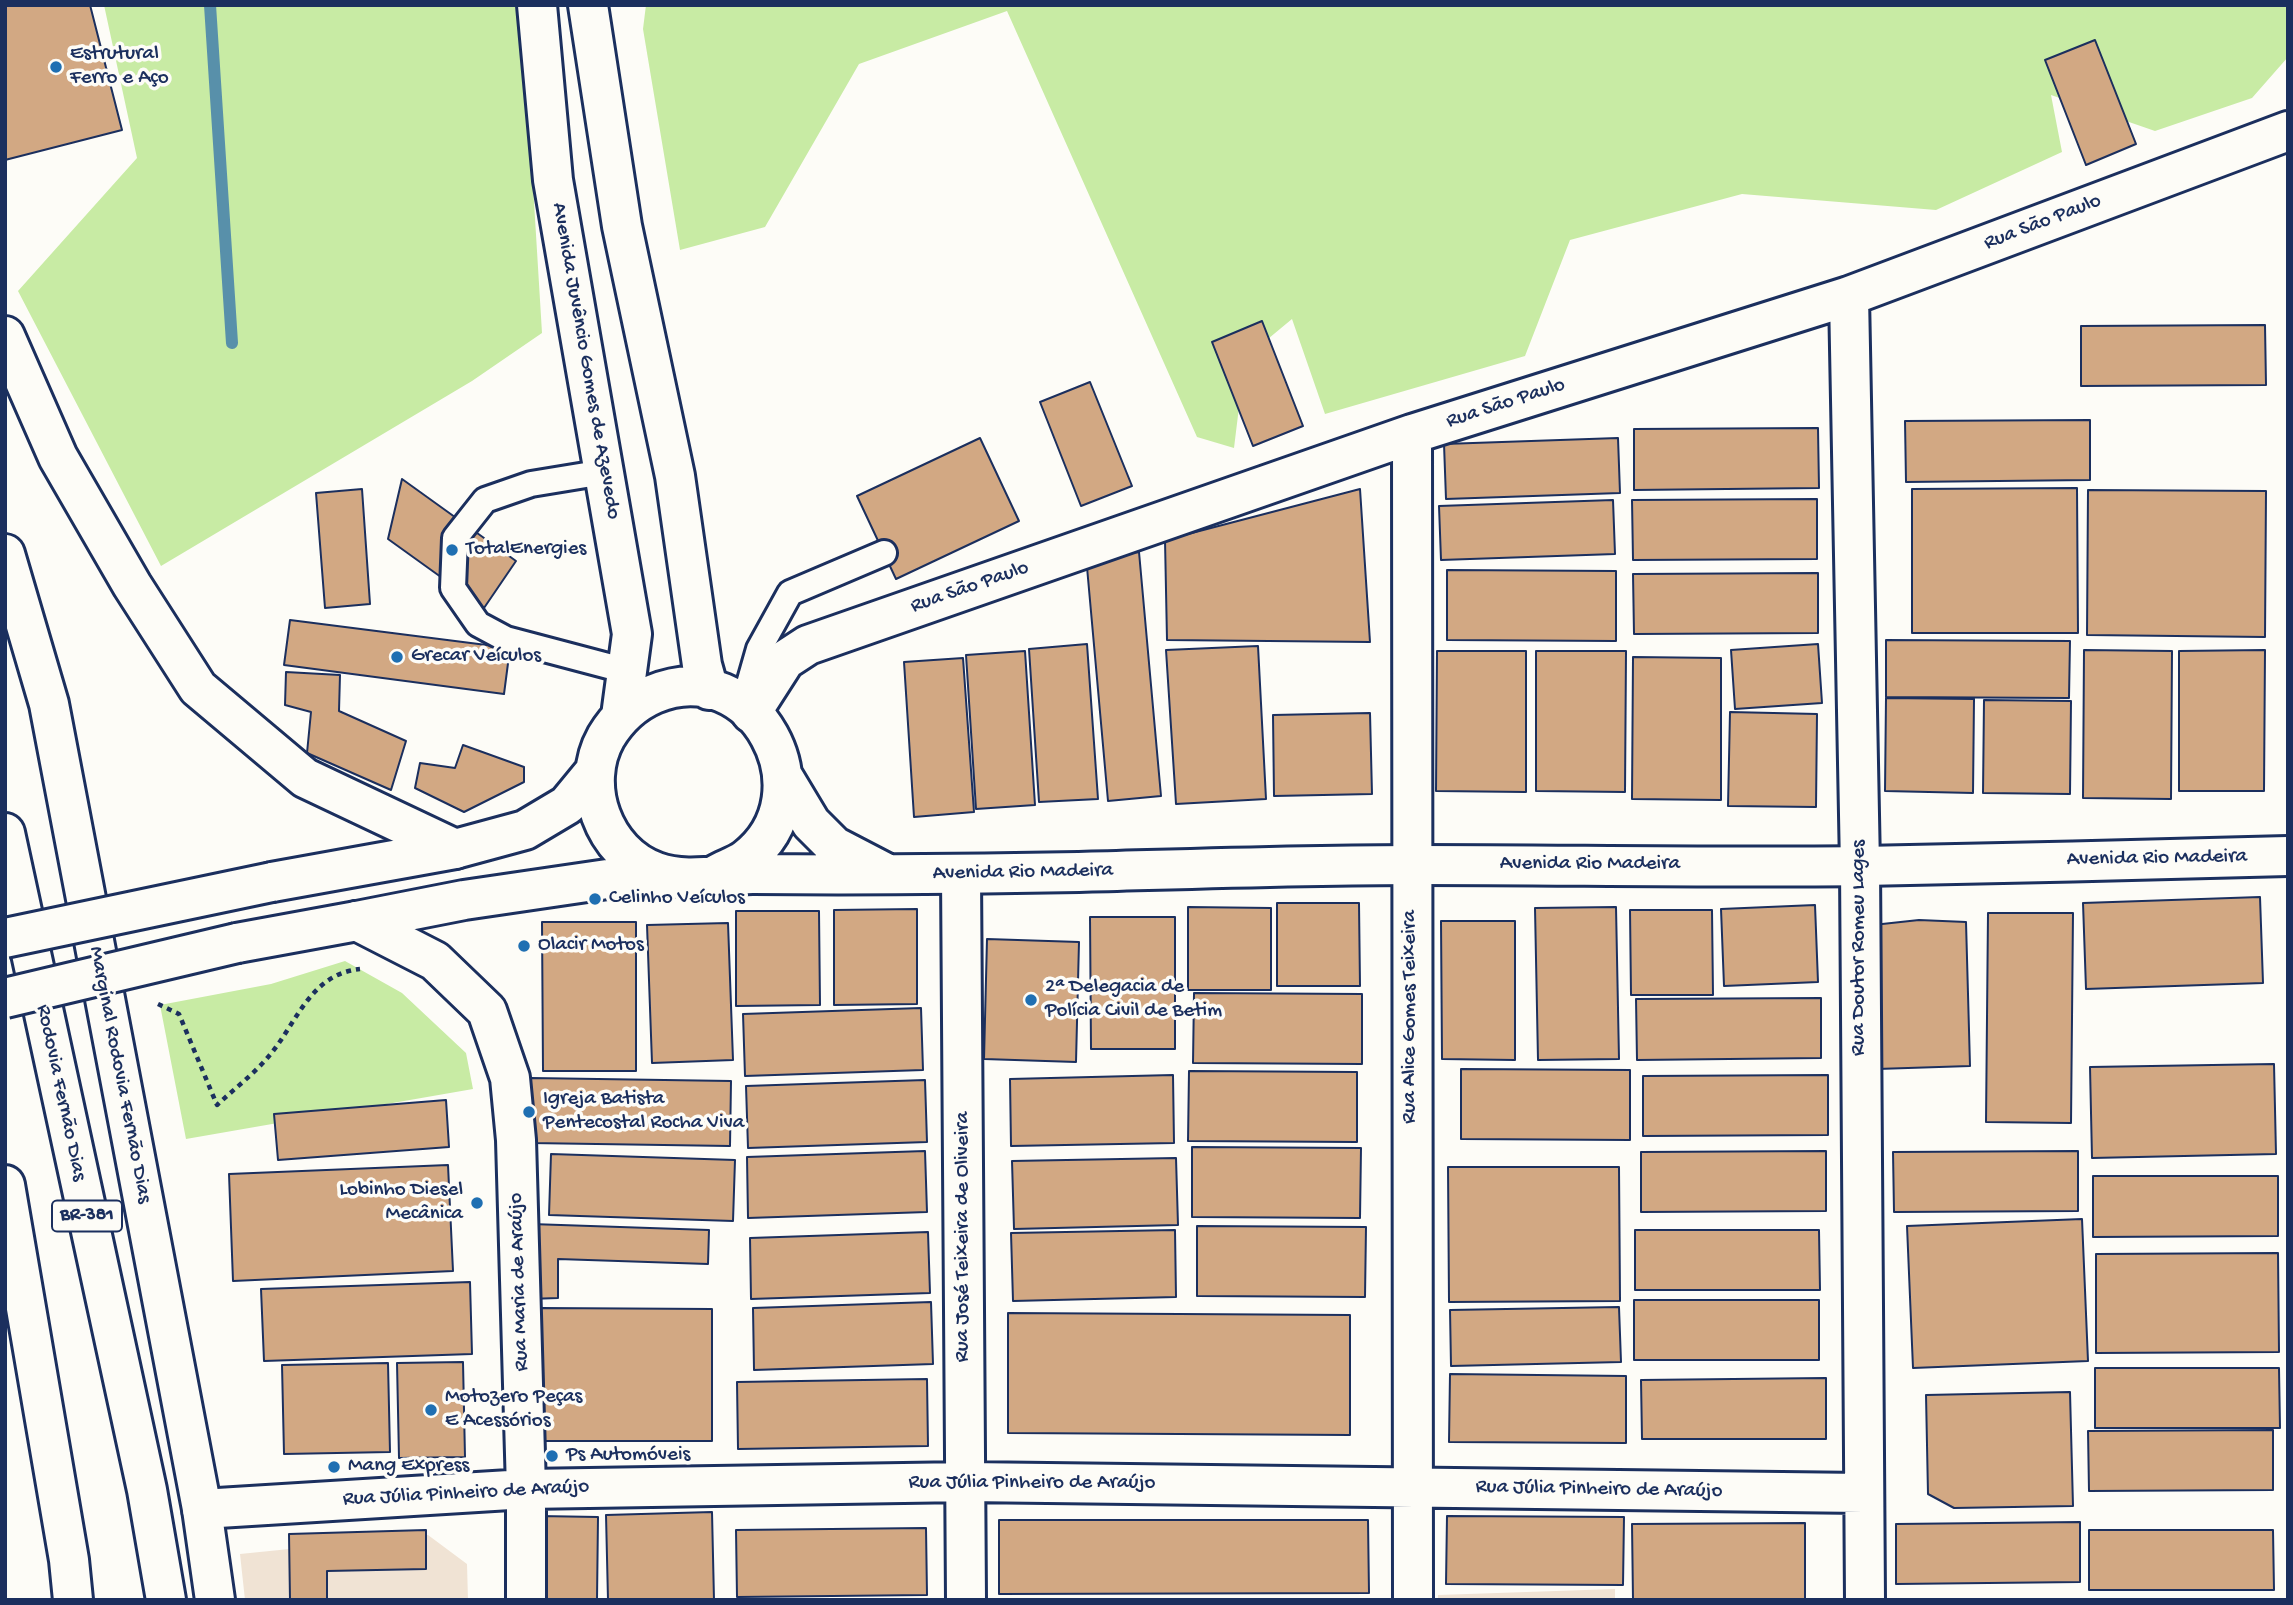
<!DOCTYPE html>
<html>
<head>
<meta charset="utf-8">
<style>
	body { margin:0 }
	#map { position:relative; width:2293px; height:1605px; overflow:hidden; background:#fdfcf7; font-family:"Gochi Hand",sans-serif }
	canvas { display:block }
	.frame { position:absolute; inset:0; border:7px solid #1b2f5e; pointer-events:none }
</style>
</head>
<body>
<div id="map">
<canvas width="2293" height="1605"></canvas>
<div class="frame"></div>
</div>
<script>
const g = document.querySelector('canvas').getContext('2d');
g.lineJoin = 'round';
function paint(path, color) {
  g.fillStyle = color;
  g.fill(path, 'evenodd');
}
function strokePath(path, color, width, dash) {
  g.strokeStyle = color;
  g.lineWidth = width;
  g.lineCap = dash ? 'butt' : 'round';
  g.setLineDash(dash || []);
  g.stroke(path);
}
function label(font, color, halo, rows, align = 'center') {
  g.font = font + ' "Gochi Hand",sans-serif';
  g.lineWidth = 7;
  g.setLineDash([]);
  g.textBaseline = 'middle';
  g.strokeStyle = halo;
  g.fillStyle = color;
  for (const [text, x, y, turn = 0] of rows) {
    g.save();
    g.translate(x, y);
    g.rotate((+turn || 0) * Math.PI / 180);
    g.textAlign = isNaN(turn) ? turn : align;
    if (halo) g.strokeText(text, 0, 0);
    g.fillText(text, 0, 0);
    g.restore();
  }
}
paint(new Path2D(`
	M428,1535l39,29 1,36h-223l-5,-46z
	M1615,1589v11h-177v-5z`), '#f0e3d4');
paint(new Path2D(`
	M104,5h418l20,328 -70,48 -311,185 -143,-275 119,-133z
	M646,5h1642v52l-36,41 -97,33 -104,-36 11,57 -126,58 -194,-16 -172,46 -45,116 -200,58 -33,-95 -47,39 -11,90 -37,-11 -190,-426 -148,53 -94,163 -85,23 -37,-221z
	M345,961l57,32 64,60 7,36 -287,50 -26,-134 111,-21z`), '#c8eba4');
strokePath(new Path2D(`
	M210,5l22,338`), '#5890aa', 12);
const building = new Path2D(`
	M5,5h85l32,125 -117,30z
	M2095,40l41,104 -50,21 -41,-105z
	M1262,321l41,105 -50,20 -41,-104z
	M2265,325l1,60 -185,1v-60z
	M1090,382l42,104 -51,20 -41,-104z
	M2090,420v60l-184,2 -1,-61z
	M1818,428l1,60 -185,2v-61z
	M980,438l39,83 -123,58 -39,-83z
	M1618,438l2,55 -174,6 -2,-55z
	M402,479l114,82 -32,47 -96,-69z
	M2077,488l1,145h-166v-144z
	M362,489l8,115 -45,4 -9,-115z
	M1360,489l10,153 -203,-2 -2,-100z
	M2088,490l178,1 -1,146 -178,-2z
	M1817,499v60l-184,1 -1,-60z
	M1613,500l2,54 -174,6 -2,-54z
	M1139,552l22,244 -53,5 -22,-245z
	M1447,570l169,1v70l-169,-1z
	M1818,573v60l-184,1 -1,-60z
	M290,620l220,28 -6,46 -220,-29z
	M1886,640l184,1 -1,57 -183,-1z
	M1087,644l11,155 -59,3 -10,-153z
	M1818,644l4,59 -87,6 -4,-59z
	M1258,646l8,153 -90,5 -10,-154z
	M2084,650l88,1 -1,148 -88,-1z
	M2265,650l-1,141h-85v-140z
	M1025,651l10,154 -59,4 -10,-154z
	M1437,651h89v141l-90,-1z
	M1536,651h90l-1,141 -89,-1z
	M1633,657l88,1v142l-89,-1z
	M963,658l11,154 -60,5 -10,-155z
	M286,672l54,3 -1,36 67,30 -15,49 -84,-37 4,-41 -26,-7z
	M1886,698l88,1 -1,94 -88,-2z
	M1984,700l87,1 -1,93 -87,-1z
	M1730,712l87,2 -1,93 -88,-1z
	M1370,713l2,81 -98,2 -1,-81z
	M463,745l61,22v15l-60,30 -49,-24 5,-25 35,5z
	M2260,897l3,86 -177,6 -3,-86z
	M1277,903h82l1,83h-83z
	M1815,905l3,77 -94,4 -3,-77z
	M1188,907l83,1v82h-83z
	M1616,907l3,152 -81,1 -3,-152z
	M917,909v95l-83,1v-95z
	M1630,910h82l1,85h-82z
	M736,911h83l1,94 -84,1z
	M1988,913h85l-2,210 -85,-1z
	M1090,917h85v132h-84z
	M1919,920l47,2 4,144 -93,3 -4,-144z
	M1441,921h74v139l-73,-1z
	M542,922h94v149h-93z
	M728,923l5,137 -81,3 -5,-138z
	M987,939l92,3 -3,120 -92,-3z
	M1194,993l168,1v70l-169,-1z
	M1821,998v60l-184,2 -1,-61z
	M921,1008l2,62 -178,6 -2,-62z
	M2274,1064l2,90 -184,4 -2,-91z
	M1461,1069l169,1v70l-169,-1z
	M1189,1071l168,1v70l-169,-1z
	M1173,1075l1,68 -163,3 -1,-67z
	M1828,1075v60l-185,1v-60z
	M531,1078l200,3 -1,65 -200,-3z
	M925,1080l2,62 -179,6 -2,-62z
	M446,1100l3,47 -171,13 -4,-46z
	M1192,1147l169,1 -1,70 -168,-1z
	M925,1151l2,61 -179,6 -1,-61z
	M1826,1151v60l-185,1v-60z
	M2078,1151v60l-184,1 -1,-60z
	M551,1154l184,6 -2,61 -184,-6z
	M1176,1158l2,67 -164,4 -2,-68z
	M448,1165l5,106 -220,10 -4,-107z
	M1448,1167h171l1,134 -171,1z
	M2093,1176h185v60l-185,1z
	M2082,1219l6,142 -175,7 -6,-142z
	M531,1224l178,6 -1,34 -150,-5v39l-29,1z
	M1197,1226l169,1 -1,70 -168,-1z
	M1175,1230l1,67 -163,4 -2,-68z
	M1635,1230h184l1,60h-185z
	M928,1232l2,61 -179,6 -1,-61z
	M2278,1253l1,99 -183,1v-99z
	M470,1282l2,72 -208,7 -3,-72z
	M1634,1300h185v60h-185z
	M931,1302l2,62 -179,6 -1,-62z
	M1619,1307l2,55 -170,4 -1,-56z
	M540,1308l172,1v132h-172z
	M1008,1313l342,2v120l-342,-2z
	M463,1362l2,95 -66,1 -2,-95z
	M388,1363l2,89 -106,2 -2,-89z
	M2095,1368h184l1,60h-185z
	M1450,1374l176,2v67l-177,-1z
	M1826,1378v61h-184l-1,-59z
	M927,1379l1,67 -190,3 -1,-67z
	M2070,1392l3,114 -119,2 -26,-14 -2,-99z
	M2273,1430v60l-184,1 -1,-60z
	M712,1512l2,88h-106l-2,-85z
	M539,1516l59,1 -1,83 -59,-1z
	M1447,1516l177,1 -1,68 -177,-1z
	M999,1520h369l1,73 -370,1z
	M2080,1522v60l-184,2v-60z
	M1805,1523v77h-172l-1,-76z
	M926,1528l1,67 -190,2 -1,-67z
	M426,1530v39l-99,2v29h-37l-1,-66z
	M2089,1530h184l1,60h-185z`);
paint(building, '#d2a883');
strokePath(building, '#1b2f5e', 2);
const service = new Path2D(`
	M604,472l-73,12 -46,16 -30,38 -2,50 25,36 28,15 121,32
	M743,705l16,-56 31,-56 94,-40`);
const minor = new Path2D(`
	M1849,296l11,570 5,734
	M1412,434l1,1166
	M751,713l34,-53 23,-15 604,-211 437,-138 439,-165
	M961,874l5,726
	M526,1600v-111l440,-7 897,11`);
const tertiary = new Path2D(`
	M202,1509l324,-20 -10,-349 -6,-62 -23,-67 -52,-50 -78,-40`);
const secondary = new Path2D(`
	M537,5l16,175 79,454 -11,82
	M588,5l34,221 53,250 27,189 7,25
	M5,336l53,121 74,128 66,103 107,90 150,71 70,-19 42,-25 28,-34
	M5,554l44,150 153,805 13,91
	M784,778l27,45 23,23 50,26
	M717,874c9,-5 21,-9 29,-15 85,-66 8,-207 -92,-165 -21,9 -36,23 -48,43 -27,48 -3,116 50,135 29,11 66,2 97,2 109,1 217,0 326,-2 113,-3 225,-7 338,-7 149,0 298,3 446,1 142,-2 283,-7 425,-10
	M357,921l107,-21 191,-28`);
const motorway = new Path2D(`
	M5,833l142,657 19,110
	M272,882l183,-33
	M237,943l120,-22
	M5,1185l64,375 4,40`);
strokePath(service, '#1b2f5e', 30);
strokePath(minor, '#1b2f5e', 44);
strokePath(tertiary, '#1b2f5e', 44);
strokePath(secondary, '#1b2f5e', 44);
strokePath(motorway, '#1b2f5e', 44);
strokePath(new Path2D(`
	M158,1004l21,10 38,91c17,-16 37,-31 52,-49 28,-33 41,-82 91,-87`), '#1b2f5e', 4.5, [5, 5]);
strokePath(service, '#fdfcf7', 24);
strokePath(minor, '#fdfcf7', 38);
strokePath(tertiary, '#fdfcf7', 38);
strokePath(secondary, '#fdfcf7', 38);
strokePath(motorway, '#fdfcf7', 38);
const motorwayBridge = new Path2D(`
	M5,938l267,-56
	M5,998l232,-55`);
strokePath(motorwayBridge, '#1b2f5e', 44, []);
strokePath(motorwayBridge, '#fdfcf7', 38);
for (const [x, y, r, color] of [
	[56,67,7,"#1f6fb2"],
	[452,550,7,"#1f6fb2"],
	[397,657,7,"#1f6fb2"],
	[595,899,7,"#1f6fb2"],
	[524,946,7,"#1f6fb2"],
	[1031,1000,7,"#1f6fb2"],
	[529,1112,7,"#1f6fb2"],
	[477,1203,7,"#1f6fb2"],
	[431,1410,7,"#1f6fb2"],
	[552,1456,7,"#1f6fb2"],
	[334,1467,7,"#1f6fb2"]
]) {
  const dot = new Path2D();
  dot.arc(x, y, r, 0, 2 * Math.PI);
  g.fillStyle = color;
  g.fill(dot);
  strokePath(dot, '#fdfcf7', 2.5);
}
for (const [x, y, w] of [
	[87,1216,70]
]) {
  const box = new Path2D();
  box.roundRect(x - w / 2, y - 15.5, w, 31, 5);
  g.fillStyle = '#fdfcf7';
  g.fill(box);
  strokePath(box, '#1b2f5e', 2);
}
label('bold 19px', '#1b2f5e', null, [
	["BR-381",87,1216]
]);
label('21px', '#1b2f5e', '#fdfcf7', [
	["Estrutural",70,55],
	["Ferro e Aço",70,79],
	["TotalEnergies",466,550],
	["Grecar Veículos",411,657],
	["Celinho Veículos",609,899],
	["Olacir Motos",538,946],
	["2ª Delegacia de",1045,988],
	["Polícia Civil de Betim",1045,1012],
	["Igreja Batista",543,1100],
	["Pentecostal Rocha Viva",543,1124],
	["Lobinho Diesel",463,1191,"right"],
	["Mecânica",463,1215,"right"],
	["Motozero Peças",445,1398],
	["E Acessórios",445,1422],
	["Ps Automóveis",566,1456],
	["Mang Express",348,1467]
], 'left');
label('21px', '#1b2f5e', '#fdfcf7', [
	["Rua São Paulo",2043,223,-21],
	["Avenida Juvêncio Gomes de Azevedo",585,361,80],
	["Rua São Paulo",1506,404,-18],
	["Rua São Paulo",970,588,-19],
	["Avenida Rio Madeira",2157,859,-1],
	["Avenida Rio Madeira",1590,865],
	["Avenida Rio Madeira",1023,873,-1],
	["Rua Doutor Romeu Lages",1860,948,-90],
	["Rua Alice Gomes Teixeira",1411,1017,-90],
	["Marginal Rodovia Fernão Dias",119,1075,79],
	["Rodovia Fernão Dias",60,1093,78],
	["Rua José Teixeira de Oliveira",964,1237,-90],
	["Rua Maria de Araújo",520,1282,-92],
	["Rua Júlia Pinheiro de Araújo",1032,1484],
	["Rua Júlia Pinheiro de Araújo",1599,1490,1],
	["Rua Júlia Pinheiro de Araújo",466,1494,-3]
]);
</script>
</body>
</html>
